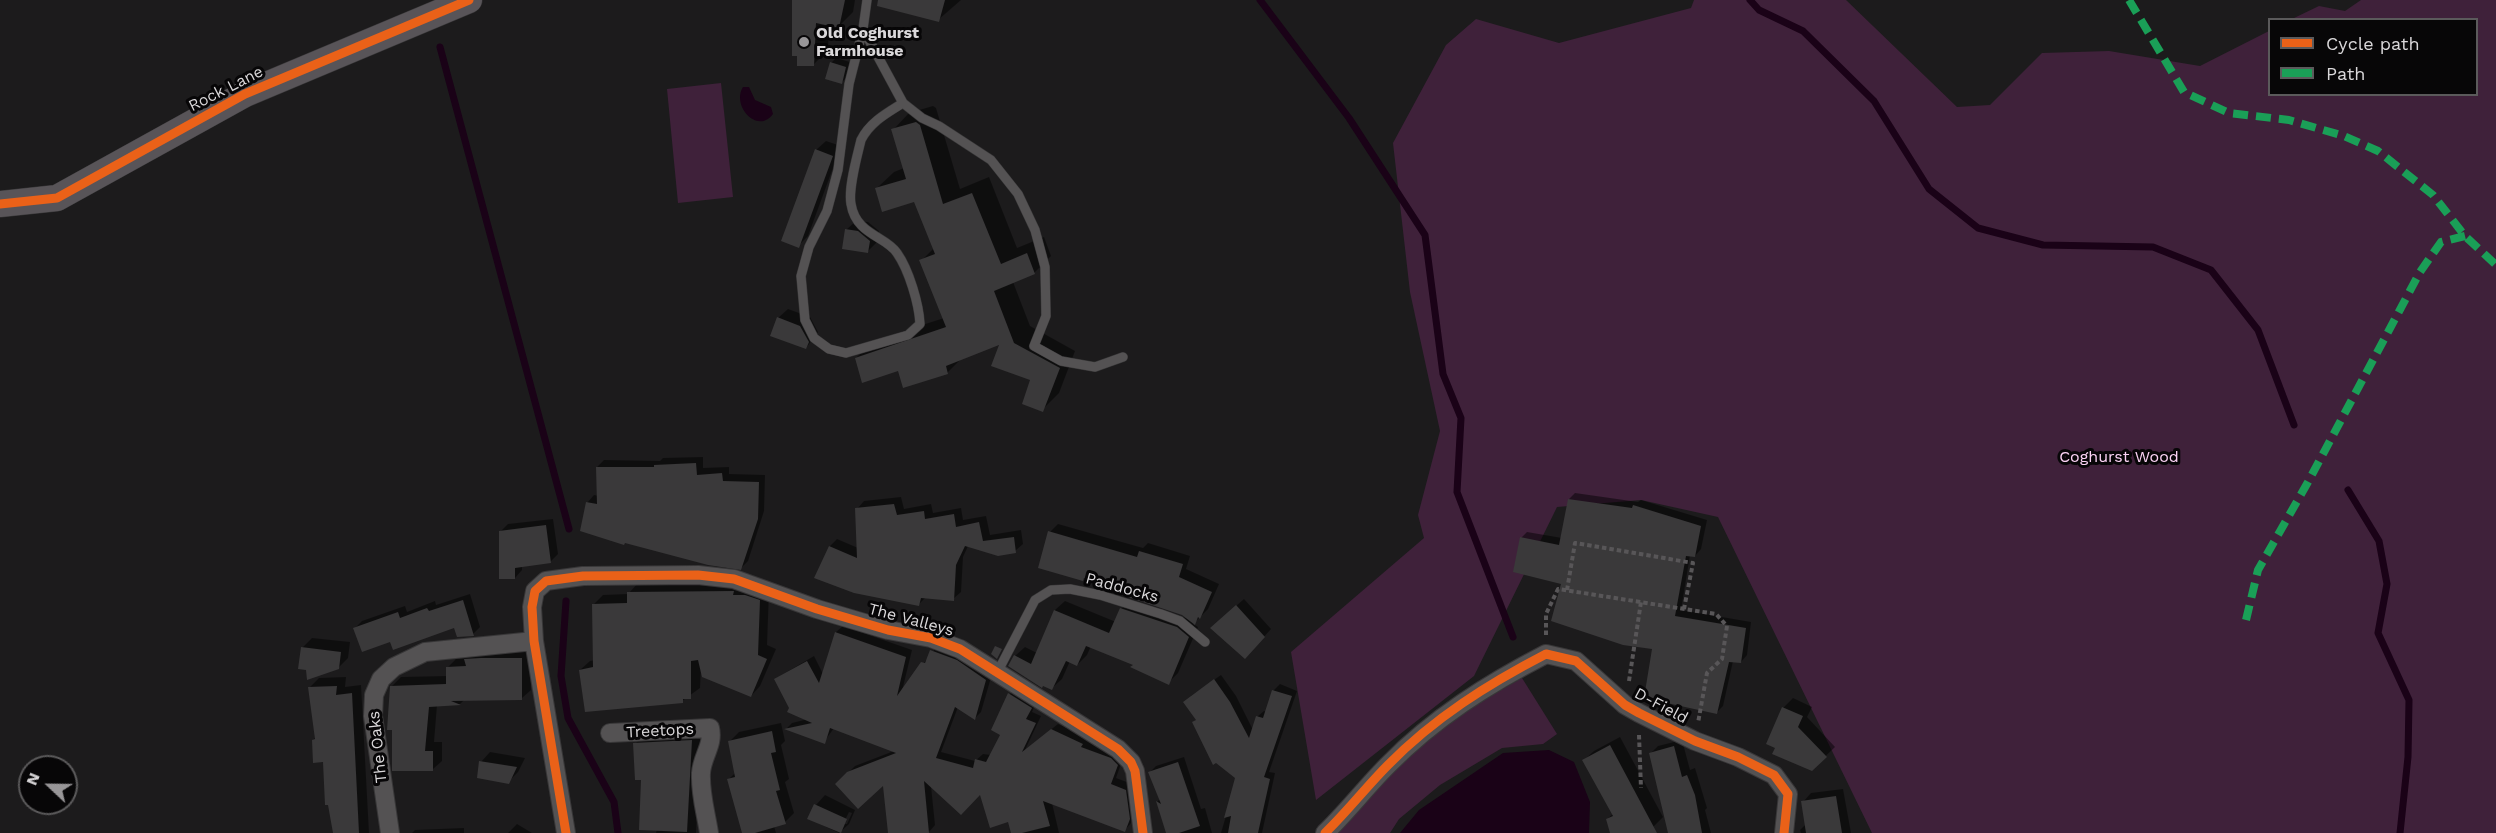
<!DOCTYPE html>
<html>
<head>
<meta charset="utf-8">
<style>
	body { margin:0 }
	#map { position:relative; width:2496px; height:833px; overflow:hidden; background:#1c1b1c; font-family:"Work Sans",sans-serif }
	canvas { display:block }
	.legend { position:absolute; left:2268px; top:18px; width:210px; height:78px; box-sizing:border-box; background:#070607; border:2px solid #5b5a5b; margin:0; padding:8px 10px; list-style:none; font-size:18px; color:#dad8da }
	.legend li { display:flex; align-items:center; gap:12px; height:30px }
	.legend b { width:30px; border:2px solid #5b5a5b }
	.north { position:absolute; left:18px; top:755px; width:60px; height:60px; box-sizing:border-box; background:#070607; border:2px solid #5b5a5b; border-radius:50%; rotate:292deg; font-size:16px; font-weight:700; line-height:24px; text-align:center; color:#dad8da }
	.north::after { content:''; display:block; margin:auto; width:21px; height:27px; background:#989698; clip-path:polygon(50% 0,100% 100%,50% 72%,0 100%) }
</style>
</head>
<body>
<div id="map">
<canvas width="2496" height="833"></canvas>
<ul class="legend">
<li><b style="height:8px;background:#ea6118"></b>Cycle path</li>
<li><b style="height:8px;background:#1a9f57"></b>Path</li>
</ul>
<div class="north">N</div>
</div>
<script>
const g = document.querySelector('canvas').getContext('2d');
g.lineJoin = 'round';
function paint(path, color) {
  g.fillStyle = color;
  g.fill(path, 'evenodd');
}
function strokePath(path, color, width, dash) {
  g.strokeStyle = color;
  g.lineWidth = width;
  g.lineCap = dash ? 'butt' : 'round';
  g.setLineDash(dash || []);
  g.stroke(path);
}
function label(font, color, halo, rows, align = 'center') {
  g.font = font + ' "Work Sans",sans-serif';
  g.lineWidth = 6;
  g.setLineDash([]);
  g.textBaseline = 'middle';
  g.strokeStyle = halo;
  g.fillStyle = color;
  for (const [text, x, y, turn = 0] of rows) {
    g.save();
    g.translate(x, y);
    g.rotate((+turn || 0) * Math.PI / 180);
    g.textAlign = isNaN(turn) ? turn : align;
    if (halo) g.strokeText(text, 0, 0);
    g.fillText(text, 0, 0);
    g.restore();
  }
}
paint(new Path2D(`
	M1694,0h152l111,107 33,-2 52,-52 67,-2 91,15 69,-35 1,63h206v-74l-184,-1 27,-13 26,5 16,-11h135v833h-624l-154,-316 -77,-17 -84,7 -83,169 -158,124 -25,-148 133,-114 -6,-23 22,-84 -30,-139 -17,-149 53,-98 30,-26 83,24 132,-35z
	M721,83l12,114 -55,6 -11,-114z
	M1522,678l35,56 -14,10 -41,4 -62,37 -41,34 -9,14h-53l69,-89z`), '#3f213a');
paint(new Path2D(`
	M743,87h6l6,13 16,7 2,7c-15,21 -42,-8 -30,-27z
	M1549,750l25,12 16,40 -1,31h-189l19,-23 84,-57z`), '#1a0217');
paint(new Path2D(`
	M793,0h62l-2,12 -15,15 -9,-3 -1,26 -15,15z
	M893,0h68l-23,20z
	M836,58l14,4 -4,16 -4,4 -11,-19z
	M933,106l3,2 24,81 29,-12 28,71 27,-11 7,19 -17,17 -21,9 17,44 45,25 -16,42 -17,17 -10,-31 -31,-36 -38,14 -16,16 -48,-4 -43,-11 17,-17 71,-23 -23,-57 13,-13 -19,-47 -38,-13 17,-16 10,-4 -11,-38 16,-17z
	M826,141l15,5 -33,90 -10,10 18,-96z
	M856,221l12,1 11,9 -2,11 -9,9 -22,-21z
	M788,309l22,8 8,15 -12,16 -28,-30z
	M703,457v11l26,-1v7l36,1 -1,36 -16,50 -7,7 -154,-65 7,-8 5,1 -2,-29 7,-7 56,1 3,-3z
	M1575,493l63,9 3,-2 66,20 -6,29 -6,7 -5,-1 -9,55 70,12 -4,33 -6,7 -8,-1 -10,45 -6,6 -63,-64 -91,-65 -42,-45 6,-6 35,6 7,-39z
	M901,497l3,12 27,-5 2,9 28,-5 2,12 23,-4 4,19 31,-5 2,14 -8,7 -47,-5 -5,11 -2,35 -8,7 -27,-2 -7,7 -103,-27 14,-31 7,-7 21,9 -1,-39 7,-8z
	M553,519l5,35 -7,7 -29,4v5l-7,8 -15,-46 8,-8z
	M1058,524l85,24 5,-5 42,13 -4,13 33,15 -11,25 -15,15 5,3 -20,46 -10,10 -33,-19 -44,-18 -4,9 -10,10 -7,-4 -8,18 -10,9 -37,-32 10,-9 12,6 18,-43 10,-9 51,21 5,-13 10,-9 58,19 -6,-6 -54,-22 -44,-14 -3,3 -32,-48z
	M742,582l27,9 -2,54 9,4 -16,37 -9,10 -50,-28 -1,20 -18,13 -102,-31 10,-9 5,-1 -1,-56 9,-9 25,-1 10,-11z
	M470,594l10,33 -7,7 -18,-8 -64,14 -36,-12 7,-7 43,-15 2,6 28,-11 1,4z
	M1244,599l27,30 -19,21 -33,-29z
	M843,626l69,24 -10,41 36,-46 54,29 -11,38 -6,6 -17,-11 -17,45 34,9 8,-7 8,1 11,-21 -9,-5 17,-35 6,-7 21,14 -5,11 9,4 -16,34 33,-26 30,13 -1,3 31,12 5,6 -7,20 16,6 4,28 -5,11 -6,7 -73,-27 7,30h-47l-3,-12 -28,-28 -50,-7 4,39 -6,7 -39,1 -6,-50 -47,1 18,-18 39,-15 -60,-23 -10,14 -37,-14 5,-5 16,-4 -17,-11 -16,-29 39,-23 9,18 13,-42z
	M312,638l38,4 -2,16 -10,10 -36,-20z
	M530,650l1,40 -9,8 -57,1 -5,5 -23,1 -3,37h8v19l-9,8 -41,-83 9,-9 47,-1 -1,-8 9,-9 11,-1 7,-7z
	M1221,675l15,21 17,34 5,-14 6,-5 2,1 8,-22 6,-6 17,7 -28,81 6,1 -13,60h-41l16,-55 -40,-59 -6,-23z
	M346,677l-1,10 16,-2 8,148h-35l-10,-72 -11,-21 3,-3 -6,-50 9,-9z
	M1793,698l19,9 -5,10 28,30 -24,23 -28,-62z
	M781,723l4,18 -4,4 8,34 -4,3 9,31 -9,9 -11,4 2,7h-32l-15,-54 7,-7 -7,-30 10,-10z
	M701,731l-5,102h-40l1,-4 -22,-85 10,-10z
	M1620,737l43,80 -10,10 -19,6h-22l-5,-14 6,-5 -29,-54 10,-9z
	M1682,740l8,30 5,-2 12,40 -2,2 6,23h-41l-19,-80 7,-7z
	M490,752l35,6 -7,14 -10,10 -27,-20z
	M1184,757l17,52 4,-1 7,25h-45l-10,-31 4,-4 -11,-26 6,-6z
	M1843,789l8,44h-50l-1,-3 6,-6 -3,-22 8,-9z
	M825,795l30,15 -6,14 -10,9 -30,-14 7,-14zM849,812l3,1 -5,11h-4z
	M517,824l15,9h-24z
	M464,828v5h-52l3,-3z`), '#0007');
strokePath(new Path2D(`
	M1260,0l89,118 76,117 18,139 18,44 -4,74 56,145
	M1750,0l9,10 44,21 71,70 55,88 49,39 65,17 110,2 58,23 47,60 36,95
	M440,47l129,482
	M2348,490l31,51 8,43 -9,49 31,67 -1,57 -8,76
	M566,601l-5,75 7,42 46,84 4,31`), '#1a0217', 7);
paint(new Path2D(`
	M792,0h53l-6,28 -23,-5 -2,43h-17v-10h-5z
	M878,0h67l-6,22 -62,-16z
	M830,62l16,5 -4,17 -17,-5z
	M916,122l4,3 23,79 29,-11 29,71 26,-11 8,21 -41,17 20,52 46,25 -17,44 -21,-8 8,-24 -39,-14 8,-21 -53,21 2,8 -45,14 -5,-17 -36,12 -7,-25 91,-31 -27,-67 16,-6 -21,-52 -32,10 -7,-24 31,-9 -15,-50z
	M815,149l18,7 -34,92 -18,-7z
	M845,229l13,2 12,10 -2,12 -26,-4z
	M777,317l23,9 9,16 -3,7 -36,-13z
	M696,463l1,12 25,-2 1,8 36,1 -1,37 -17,51 -33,-5 -83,-22 -1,2 -44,-14 6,-29 11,2 -1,-37h58v-2z
	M1568,499l64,9 1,-3 68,21 -6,31 -9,-1 -11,60 71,12 -5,35 -12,-1 -12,52 -73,-16 8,-49 -29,-4 -72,-24 10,-37 -48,-12 7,-35 39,8z
	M894,504l3,11 27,-4 1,8 29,-5 2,13 23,-5 4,19 31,-4 2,16 -18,3 -33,-10 -9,19 -2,36 -33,-3 -2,8 -65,-13 -40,-15 15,-32 28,12 -2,-50z
	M546,525l5,38 -36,5v11h-16v-48z
	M1048,531l89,26 2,-6 44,13 -4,13 33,15 -12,27 -2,-2 -3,8 -13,-10 -57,-19 2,-4 -43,-14 -1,3 -45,-13z
	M734,591l-1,4h12l15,5 -2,55 9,4 -16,38 -49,-20 -4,-17 -7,1v38h-8v4l-98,9 -6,-42 14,-3 -1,-63 35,-1v-11z
	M463,600l11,36 -17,1 -3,-9 -61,22 -3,-8 -28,10 -9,-24 45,-16 2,6 27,-10 2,3z
	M1236,605l29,32 -20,22 -35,-31z
	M1120,608l57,19 12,10 -20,48 -39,-18 3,-2 -47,-19 -9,20 -11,-5 -14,29 -9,-4 -1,2 -34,-22 6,-11 17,9 23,-54 55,23z
	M835,632l71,25 -9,39 24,-34 4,1 5,-13 27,10 29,20 -11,40 -20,-13 -19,51 37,10 2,-9 11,3 14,-27 -9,-5 17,-37 24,15 -6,11 10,4 -14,29 29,-23 32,15 -2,3 30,11 7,7 -7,19 15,6 4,29 -5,13 -82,-31 7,25 -28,7h-11l-3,-11 -18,6 -10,-33 -19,20 -37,-34 5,52h-41l-5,-47 -25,23 -23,-25 12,-12 49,-19 -66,-25 -5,16 -41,-15 28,-6 -25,-11 2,-4 -15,-29 33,-18 12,22z
	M995,646l7,3 -5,10 -6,-5z
	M301,647l40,5 -2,17 -32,11 -1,-10 -8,-1z
	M481,658h41v42l-71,1 10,4 -32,2 -4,44h8v20h-41v-41h-5l3,-44 56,-2v-17l20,-1 -2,-7z
	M1214,679l16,23 19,36 7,-22 7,2 9,-28 20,6 -28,81 6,2 -12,54h-30l3,-17 -7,2 11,-40 -19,-15 -3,2 -21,-43 4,-2 -13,-18z
	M337,686l-1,9 16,-2 7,140h-26l-5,-28h-3l-2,-43 -10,1 -1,-23 3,-1 -7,-52z
	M1782,707l21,9 -5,11 29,30 -15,14 -40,-17 3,-6 -9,-4z
	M772,731l4,21 -5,1 9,37 -4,1 10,33 -31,9h-13l-15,-54 8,-2 -7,-36z
	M692,740l-5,92 -48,-2 2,-50h-6l-2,-37z
	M1610,745l47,88h-47l-4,-14 7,-3 -31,-56z
	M1674,746l8,31 5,-2 8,20 7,38h-34l-19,-80z
	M479,761l38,6 -8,17 -32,-6z
	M1178,762l22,64 -21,7h-13l-10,-32 5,3 -13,-32z
	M1836,796l6,37h-36l-5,-32z
	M814,804l33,15 -6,14 -34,-14z`), '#3a393a');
const lane = new Path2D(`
	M867,0l-4,29 40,74 19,15 17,8 52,34 27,34 17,36 10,37 1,49 -12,30 27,15 34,6 28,-10
	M863,29l-14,55 -11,86 -11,41 -18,36 -8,29 4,44 9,18 15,11 17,4 62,-18 12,-11c-1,-20 -11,-54 -23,-71 -11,-17 -41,-18 -46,-49 -3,-16 6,-47 10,-64 9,-18 26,-27 42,-37
	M997,673l38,-73 16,-10 19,-1 30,6 61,19 19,7 25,21`);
const street = new Path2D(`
	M610,733l100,-5c4,17 -8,28 -9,45 -1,21 5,40 8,60
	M390,833l-17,-117 1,-21 7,-16 13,-12 31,-15 109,-11
	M566,833l-32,-192 -2,-34 3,-16 11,-10 37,-5 115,-1 36,4 83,30 71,21 43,8 29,11 158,100 13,13 4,9 8,62
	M1325,833c22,-21 41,-46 63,-68 46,-47 100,-81 158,-111l30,7 49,44 14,8 56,28 43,16 36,18 14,19 -4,39`);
const secondary = new Path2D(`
	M0,204l57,-6 188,-104 224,-94`);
strokePath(lane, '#383738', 10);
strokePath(street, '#383738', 20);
strokePath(secondary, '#383738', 27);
strokePath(new Path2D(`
	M1567,590l8,-47 118,20 -9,46
	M1546,635v-21l12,-25 158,25 11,12 -5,33 -15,14 -9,50
	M1629,681l12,-79
	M1639,735l2,53`), '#585658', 4, [4.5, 3]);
strokePath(lane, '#545253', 9);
strokePath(street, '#545253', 18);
strokePath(secondary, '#585458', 26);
strokePath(new Path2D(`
	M2129,0l55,92 45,21 60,7 55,16 34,15 55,44 32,41 31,29
	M2246,620l12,-50 50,-88 112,-210 21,-30 24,-6`), '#1a9f57', 8, [15, 8]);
strokePath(new Path2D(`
	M0,204l57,-6 188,-104 224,-94
	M566,833l-32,-192 -2,-34 3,-16 11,-10 37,-5 115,-1 36,4 83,30 71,21 43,8 29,11 158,100 13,13 4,9 8,62
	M1325,833c22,-21 41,-46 63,-68 46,-47 100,-81 158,-111l30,7 49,44 14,8 56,28 43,16 36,18 14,19 -4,39`), '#ea6118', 9);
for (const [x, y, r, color] of [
	[804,42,6,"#989698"]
]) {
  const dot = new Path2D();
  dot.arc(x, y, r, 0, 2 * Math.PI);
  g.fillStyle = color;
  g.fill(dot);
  strokePath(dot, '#070607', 2);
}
label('bold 16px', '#dad8da', '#070607', [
	["Old Coghurst",816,33],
	["Farmhouse",816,51]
], 'left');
label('16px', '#dad8da', '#070607', [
	["Rock Lane",226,89,-27],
	["Paddocks",1122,588,15],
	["The Valleys",911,620,15],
	["D-Field",1661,706,28],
	["Treetops",660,731,-3],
	["The Oaks",378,747,-96]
]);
label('16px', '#fcd3f5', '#070607', [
	["Coghurst Wood",2119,457]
]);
</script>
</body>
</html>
